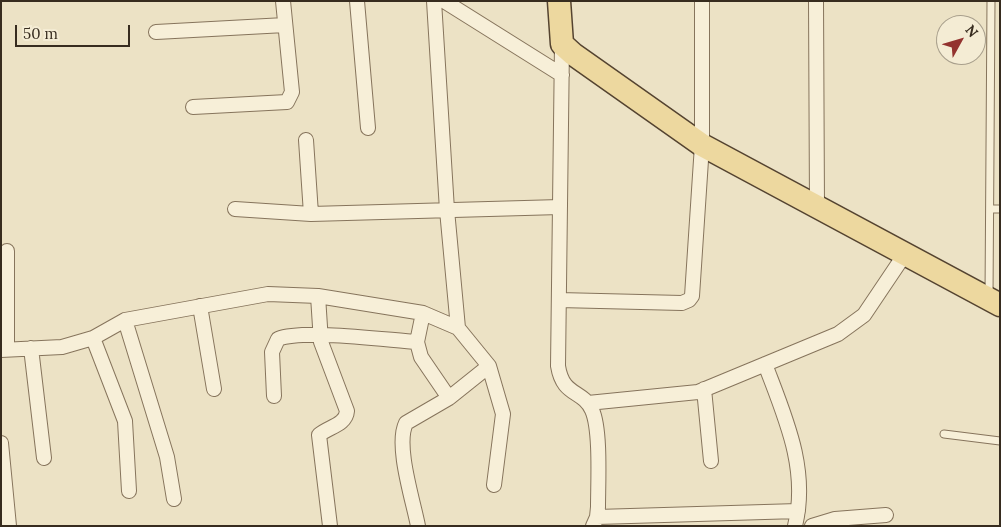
<!DOCTYPE html>
<html>
<head>
<meta charset="utf-8">
<style>
	body { margin:0 }
	#map { position:relative; width:1001px; height:527px; overflow:hidden; background:#ece2c5; font-family:Lora,serif }
	canvas { display:block }
	.frame { position:absolute; inset:0; border:2px solid #372c1f; pointer-events:none }
	.north { position:absolute; left:936px; top:15px; width:50px; height:50px; box-sizing:border-box; background:#f4ecd4; border:1px solid #a89f8c; border-radius:50%; rotate:51deg; font-size:14px; font-weight:700; line-height:20px; text-align:center; color:#372c1f }
	.north::after { content:''; display:block; margin:auto; width:18px; height:22px; background:#93332f; clip-path:polygon(50% 0,100% 100%,50% 72%,0 100%) }
	.scale { position:absolute; left:15px; top:25px; width:115px; height:22px; box-sizing:border-box; border:2px solid #372c1f; border-top:0; padding-left:6px; font-size:15px; line-height:18px; white-space:nowrap; color:#372c1f; -webkit-text-stroke:4px #f4ecd4; paint-order:stroke }
</style>
</head>
<body>
<div id="map">
<canvas width="1001" height="527"></canvas>
<div class="frame"></div>
<div class="north">N</div>
<div class="scale">50 m</div>
</div>
<script>
const g = document.querySelector('canvas').getContext('2d');
g.lineJoin = 'round';
function strokePath(path, color, width, dash) {
  g.strokeStyle = color;
  g.lineWidth = width;
  g.lineCap = dash ? 'butt' : 'round';
  g.setLineDash(dash || []);
  g.stroke(path);
}
const service = new Path2D(`
	M990,209h10
	M989,296l2,-295
	M944,434l56,7`);
const minor = new Path2D(`
	M357,1l11,127
	M434,1l13,209 11,118
	M444,1l118,74
	M816,1l1,206
	M156,32l129,-7
	M562,44l-4,322c5,31 24,23 34,44 9,20 6,73 6,97l-1,10 -4,9
	M193,107l94,-5 5,-10 -9,-91
	M306,140l5,74
	M235,209l76,5 249,-7
	M7,251v98
	M318,296l3,46 26,69c-1,14 -19,16 -28,24l11,91
	M559,300l123,3 7,-3 3,-4 10,-151v-144
	M200,306l14,83
	M423,313l-6,29 4,15 28,41
	M125,320l42,137 7,42
	M93,338l32,83 4,70
	M31,348l13,110
	M1,350l61,-3 31,-9 32,-18 143,-26 50,2 105,17 35,15 31,38 14,48 -9,71
	M765,364c20,53 44,105 30,162
	M704,389l7,72
	M274,396l-2,-44 6,-13c26,-10 108,1 139,3
	M588,403l110,-11 140,-58 26,-19 41,-61
	M1,443l8,83
	M597,517l201,-6
	M418,526c-5,-26 -23,-81 -12,-103l43,-25 40,-32
	M812,526l23,-7 51,-4`);
const primary = new Path2D(`
	M559,1l3,43 11,10 129,91 298,160`);
strokePath(service, '#86745c', 9);
strokePath(minor, '#86745c', 16);
strokePath(primary, '#544330', 25);
strokePath(service, '#f7efd8', 7);
strokePath(minor, '#f7efd8', 14);
strokePath(primary, '#edd89f', 22);
</script>
</body>
</html>
